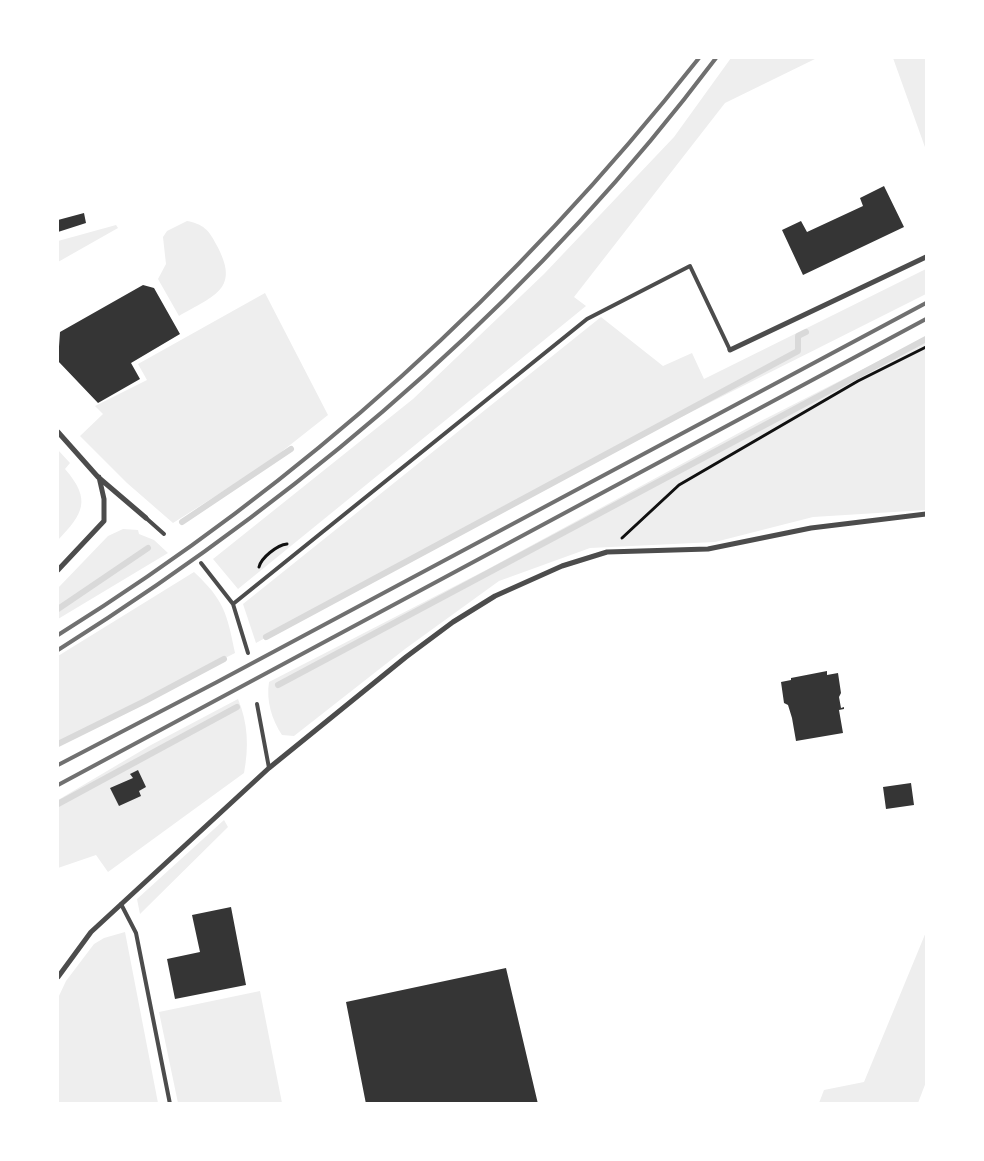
<!DOCTYPE html>
<html>
<head>
<meta charset="utf-8">
<style>
	body { margin:0 }
	#map { position:relative; width:984px; height:1161px; overflow:hidden; background:#fff; font-family:"Work Sans",sans-serif }
	canvas { display:block }
	.frame { position:absolute; inset:0; border:59px solid #fff; pointer-events:none }
</style>
</head>
<body>
<div id="map">
<canvas width="984" height="1161"></canvas>
<div class="frame"></div>
</div>
<script>
const g = document.querySelector('canvas').getContext('2d');
g.lineJoin = 'round';
function paint(path, color) {
  g.fillStyle = color;
  g.fill(path, 'evenodd');
}
function strokePath(path, color, width, dash) {
  g.strokeStyle = color;
  g.lineWidth = width;
  g.lineCap = dash ? 'butt' : 'round';
  g.setLineDash(dash || []);
  g.stroke(path);
}
paint(new Path2D(`
	M731,58h86l-92,45 -151,194 12,9 -348,283 -25,-30 200,-160 131,-125 130,-137z
	M893,58h33v92z
	M187,221c16,3 22,9 29,23 25,45 -1,51 -37,72l-21,-37 8,-15 -3,-27 4,-6z
	M116,225l2,3 -60,34v-21z
	M926,269v25l-426,214 -244,135 -13,-39 358,-287 62,49 29,-13 12,26z
	M265,293l63,122 -62,49 -93,59 -46,-40 -47,-47 23,-22 -8,-8 52,-26 -9,-16z
	M926,337v173l-113,7 -98,25 -125,6 -91,33 -94,68 -111,87 -12,-1c-10,-15 -16,-34 -13,-53l219,-113 271,-147z
	M58,450l12,13 -5,6c27,31 18,45 -7,71z
	M123,529l15,1 1,4 15,6 14,13 -110,66v-31l50,-52z
	M194,572c30,28 33,41 41,81l-177,90v-87z
	M238,699c10,24 11,48 6,74l-136,99 -12,-17 -38,13v-68l93,-55z
	M224,820l4,7 -88,87 -3,-15z
	M125,932l33,171h-100v-105l8,-17 28,-37 10,-6z
	M926,932v150l-8,21h-99l5,-13 40,-8z
	M260,991l22,112h-104l-19,-91z`), '#eee');
strokePath(new Path2D(`
	M182,522l109,-73
	M58,609l90,-61
	M266,637l532,-286v-15l8,-4
	M278,685l648,-346
	M58,744l87,-43 79,-42
	M58,804l179,-97`), '#d9d9d9', 6);
paint(new Path2D(`
	M884,186l20,41 -101,48 -21,-45 19,-9 6,11 56,-26 -3,-8z
	M84,213l2,10 -28,9v-12z
	M143,285l11,3 26,46 -49,29 9,16 -42,24 -40,-42 2,-29z
	M827,671v4l11,-2 3,20 -2,4 2,11 3,-1v2l-5,1 4,23 -47,8 -4,-23 -4,-13 -4,-2 -3,-21 10,-2v-2z
	M138,770l8,17 -7,4 2,5 -22,10 -9,-18 23,-10 -3,-4z
	M911,783l3,22 -28,4 -3,-22z
	M231,907l15,78 -71,14 -8,-40 33,-7 -8,-37z
	M506,968l32,136h-172l-20,-102z`), '#353535');
strokePath(new Path2D(`
	M622,538l57,-53 179,-104 68,-34
	M259,567c2,-9 18,-22 28,-23`), '#111', 3);
strokePath(new Path2D(`
	M146,518l18,16
	M201,563l32,41 15,49
	M233,604l354,-285 103,-53 40,84
	M257,704l12,64
	M121,904l15,29 34,171`), '#4c4c4c', 4);
strokePath(new Path2D(`
	M730,350l196,-93
	M58,432l40,45 48,41
	M58,570l46,-49v-22l-5,-22
	M58,977l33,-45 178,-164 137,-111 47,-35 42,-26 67,-30 45,-14 101,-3 103,-21 115,-14`), '#4c4c4c', 5);
strokePath(new Path2D(`
	M58,635c247,-154 461,-349 641,-577
	M58,650c251,-158 479,-354 658,-592
	M58,765l159,-83 709,-379
	M58,785l868,-466`), '#707070', 4);
</script>
</body>
</html>
